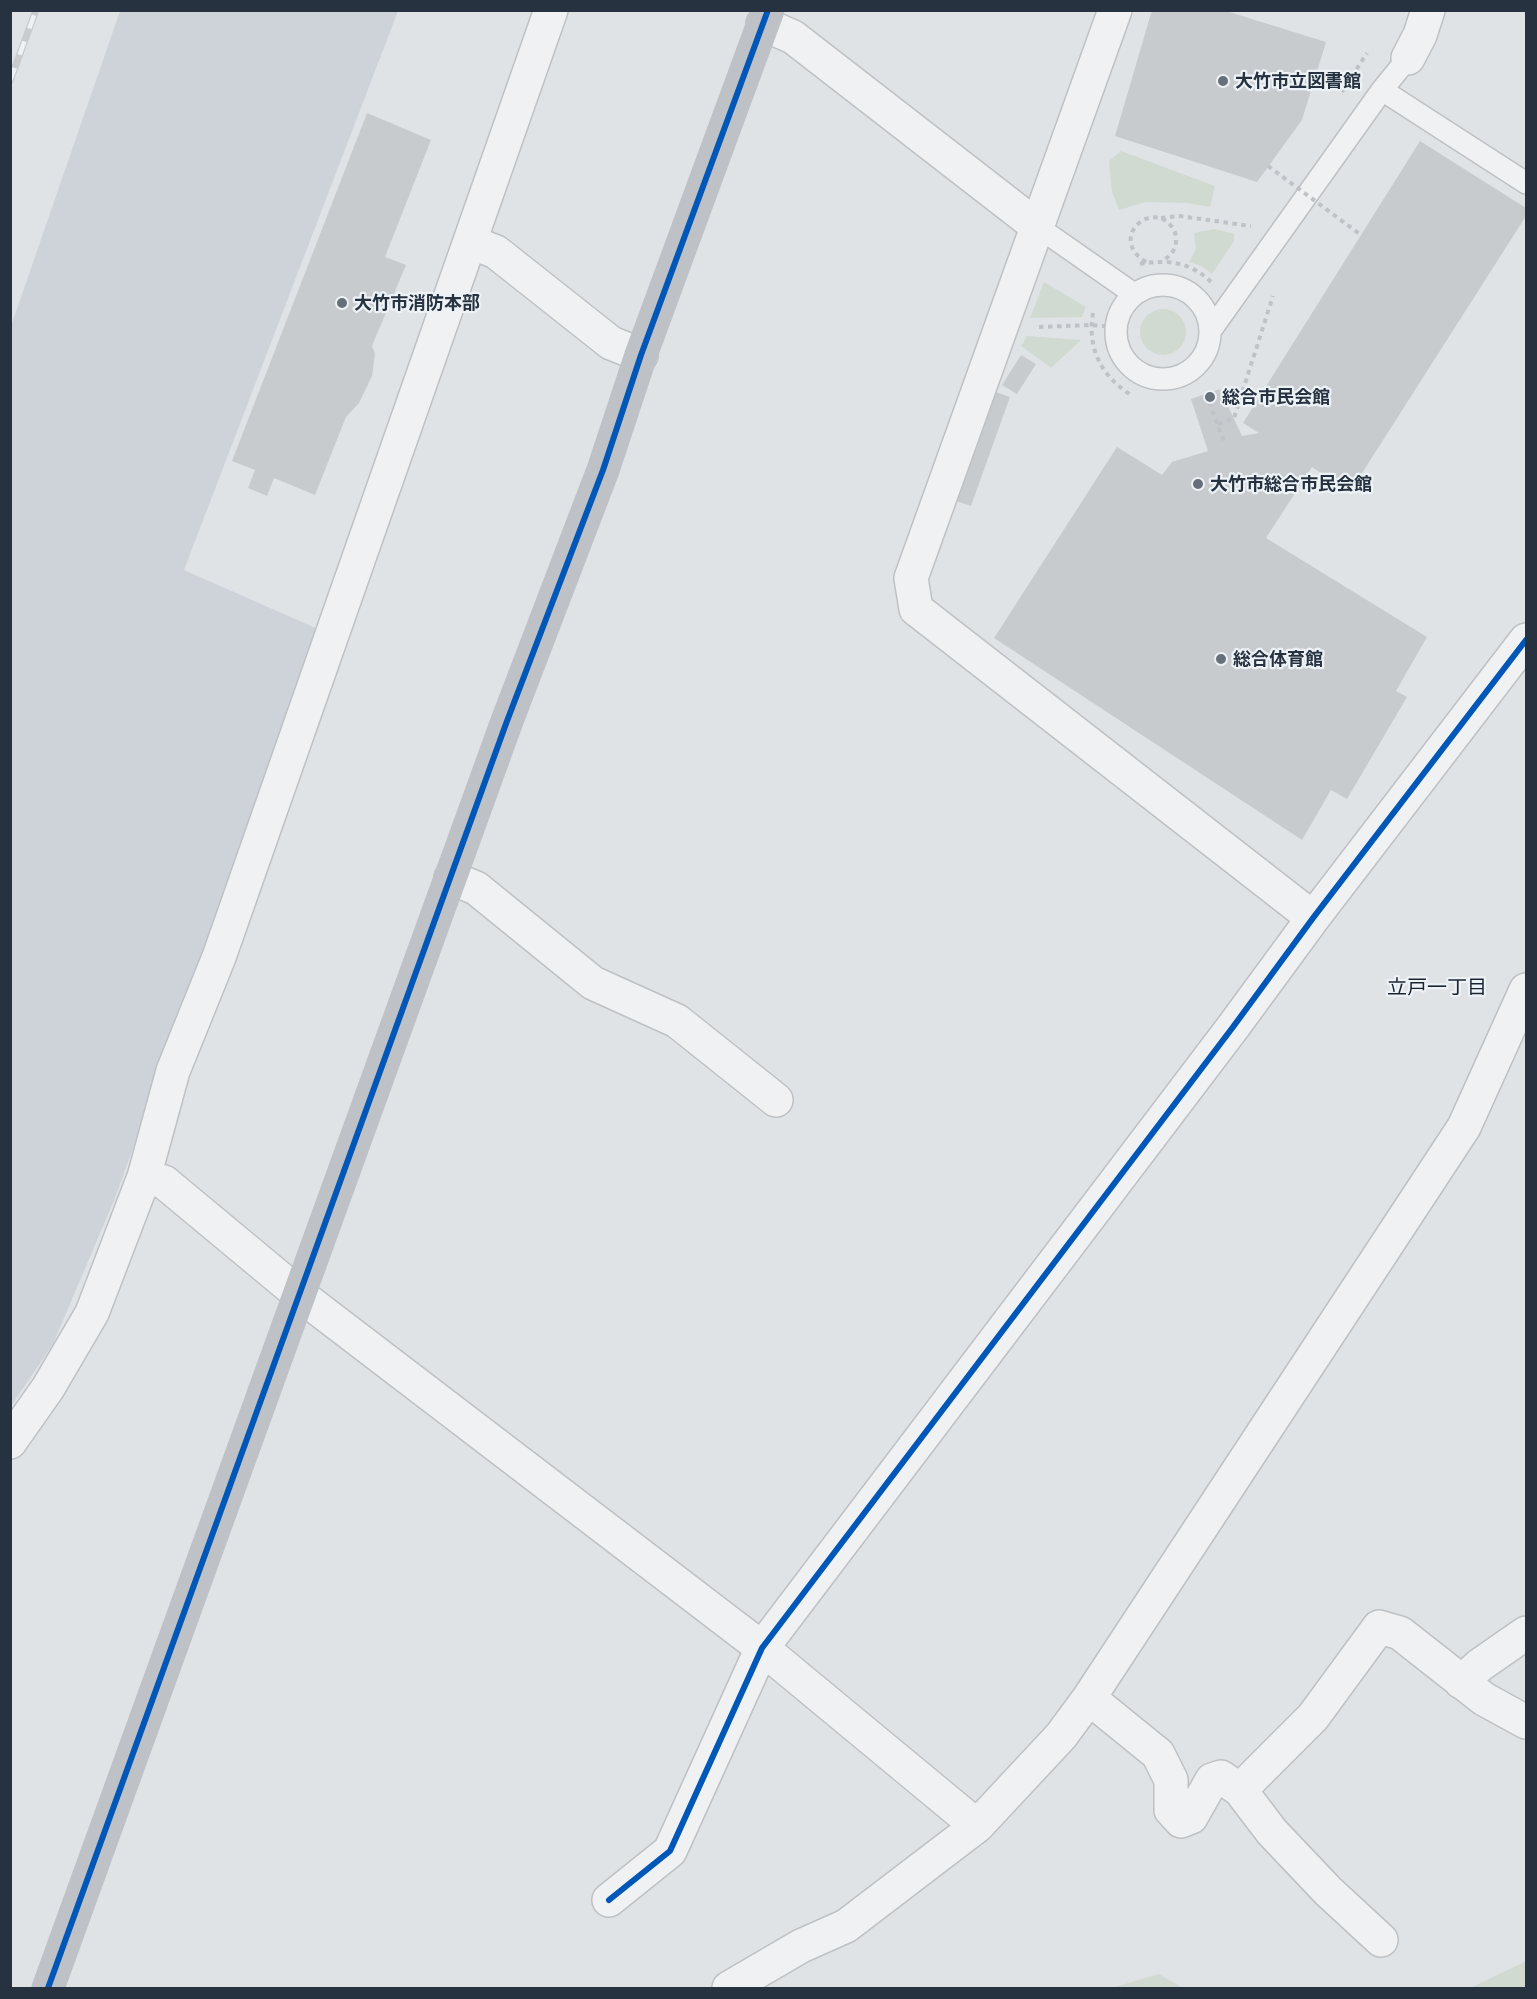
<!DOCTYPE html>
<html>
<head>
<meta charset="utf-8">
<style>
	body { margin:0 }
	#map { position:relative; width:1537px; height:1999px; overflow:hidden; background:#e0e3e6; font-family:Commissioner,sans-serif }
	canvas { display:block }
	.frame { position:absolute; inset:0; border:12px solid #263240; pointer-events:none }
</style>
</head>
<body>
<div id="map">
<canvas width="1537" height="1999"></canvas>
<div class="frame"></div>
</div>
<script>
const g = document.querySelector('canvas').getContext('2d');
g.lineJoin = 'round';
function paint(path, color) {
  g.fillStyle = color;
  g.fill(path, 'evenodd');
}
function strokePath(path, color, width, dash) {
  g.strokeStyle = color;
  g.lineWidth = width;
  g.lineCap = dash ? 'butt' : 'round';
  g.setLineDash(dash || []);
  g.stroke(path);
}
function label(font, color, halo, rows, align = 'center') {
  g.font = font + ' Commissioner,"Noto Sans JP",sans-serif';
  g.lineWidth = 4.5;
  g.setLineDash([]);
  g.textBaseline = 'middle';
  g.strokeStyle = halo;
  g.fillStyle = color;
  for (const [text, x, y, turn = 0] of rows) {
    g.save();
    g.translate(x, y);
    g.rotate((+turn || 0) * Math.PI / 180);
    g.textAlign = isNaN(turn) ? turn : align;
    if (halo) g.strokeText(text, 0, 0);
    g.fillText(text, 0, 0);
    g.restore();
  }
}
paint(new Path2D(`
	M120,11h278l-214,559 136,60 -205,568 -62,146 -42,62v-1080z`), '#ced3d9');
paint(new Path2D(`
	M1121,151l94,35 -5,21 -23,-4 -41,-1 -27,8 -7,-18 -3,-31z
	M1214,229l20,5v7l-22,33 -11,-8 -12,-4 7,-13 -2,-16z
	M1044,282l42,25 -4,10 -52,1z
	M1140 332a23 23 0 1 1 46 0a23 23 0 1 1-46 0Z
	M1027,336l54,4 -30,28 -30,-22z
	M1526,1961v27h-56z
	M1159,1974l24,14h-71z`), '#d1dad1');
paint(new Path2D(`
	M1152,10h71l103,32 -24,78 -45,62 -142,-46z
	M367,113l64,27 -46,117 21,8 -34,81 3,8 -3,22 -13,27 -13,14 -31,78 -41,-17 -7,18 -19,-8 7,-18 -23,-9z
	M1420,141l106,67v8l-176,276 -38,-25 -46,71 161,99 -31,54 11,6 -60,102 -16,-9 -29,50 -308,-202 123,-191 45,28 10,-13 36,-11 -17,-52 29,-10 22,47 17,-3 -16,-10z
	M1021,355l15,9 -19,30 -15,-9z
	M996,392l14,5 -39,109 -15,-5z`), '#c8cbce');
const lane = new Path2D(`
	M1408,58l-26,32 144,93
	M1038,227l96,67
	M1116 332a47 47 0 1 1 94 0a47 47 0 1 1-94 0Z
	M1211,330l171,-240`);
const street = new Path2D(`
	M1115,10l-204,568 5,31 397,309
	M763,24l30,13 245,190
	M1408,58l12,-23 8,-25
	M471,242l25,10 115,91 30,12
	M451,878l25,10 117,95 84,38 99,79
	M144,1177l20,5 136,113 462,353 215,178
	M10,1442l38,-54 44,-75 52,-136 29,-106 46,-114 332,-947
	M1461,1682l19,-17 46,-32
	M1089,1698l69,56 13,26v30l10,11 10,-4 21,-37 9,-3 19,13 32,42 56,59 53,49
	M1240,1790l73,-73 66,-90 21,6 84,66 42,23
	M609,1900l61,-49 92,-203 471,-621 80,-109 213,-278
	M729,1988l72,-42 45,-20 131,-100 84,-90 28,-38 375,-571 62,-137`);
strokePath(lane, '#bec1c4', 24);
strokePath(street, '#bec1c4', 36);
strokePath(new Path2D(`
	M1342,92l25,-39
	M1161,218l18,-2 72,10
	M1146,262c-39,-24 6,-63 26,-35 3,4 4,8 4,13 0,8 -4,15 -11,19
	M1140,264c26,-5 51,-2 71,18
	M1093,313c-6,35 8,63 38,82
	M1039,327l52,-2 25,2
	M1206,394l19,50
	M1218,424l16,-6 39,-122`), '#bfc2c6', 4, [4.5, 4.5]);
strokePath(lane, '#f0f1f2', 21);
strokePath(street, '#f0f1f2', 33);
strokePath(new Path2D(`
	M48,1988l459,-1267 96,-251 38,-115 127,-345`), '#bec2c6', 33);
const rail = new Path2D(`
	M10,81l26,-71`);
strokePath(rail, '#c9cbcd', 7);
strokePath(rail, '#edf2f6', 4.5, [14]);
strokePath(new Path2D(`
	M1268,166l93,69`), '#bfc2c6', 4, [4.5, 4.5]);
strokePath(new Path2D(`
	M609,1900l61,-49 92,-203 471,-621 80,-109 213,-278
	M48,1988l459,-1267 96,-251 38,-115 127,-345`), '#0057b8', 6);
for (const [x, y, r, color] of [
	[1223,81,6,"#67707a"],
	[342,303,6,"#67707a"],
	[1210,397,6,"#67707a"],
	[1198,484,6,"#67707a"],
	[1221,659,6,"#67707a"]
]) {
  const dot = new Path2D();
  dot.arc(x, y, r, 0, 2 * Math.PI);
  g.fillStyle = color;
  g.fill(dot);
  strokePath(dot, '#edf2f6', 2);
}
label('bold 18px', '#263240', '#edf2f6', [
	["大竹市立図書館",1235,81],
	["大竹市消防本部",354,303],
	["総合市民会館",1222,397],
	["大竹市総合市民会館",1210,484],
	["総合体育館",1233,659]
], 'left');
label('20px', '#192330', '#edf2f6', [
	["立戸一丁目",1437,987]
]);
</script>
</body>
</html>
